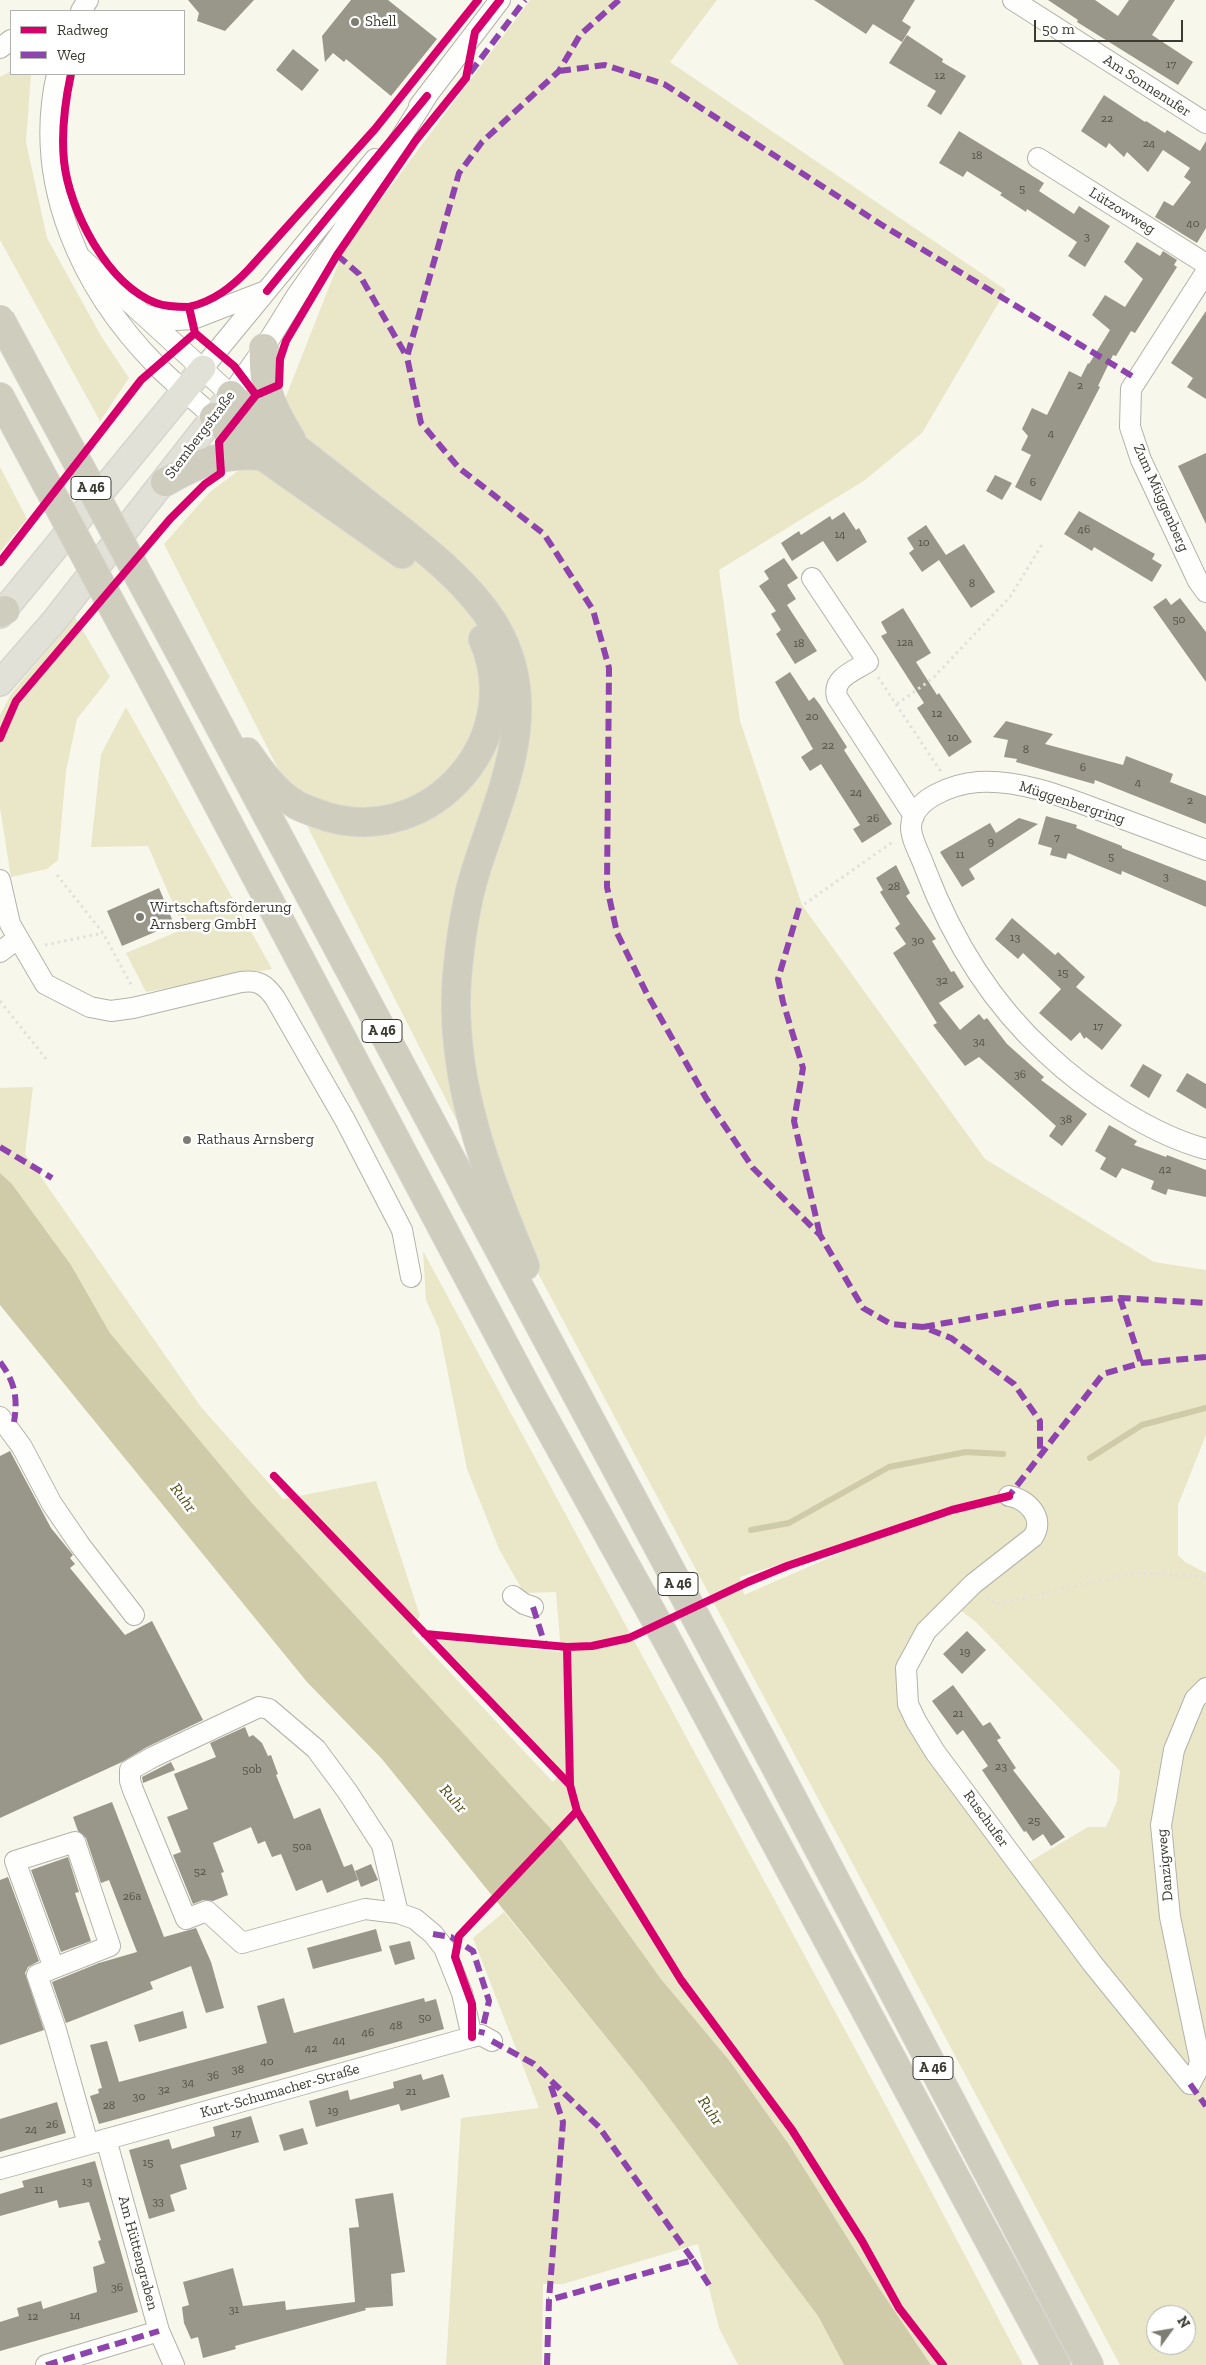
<!DOCTYPE html>
<html>
<head>
<meta charset="utf-8">
<style>
	body { margin:0 }
	#map { position:relative; width:1206px; height:2365px; overflow:hidden; background:#f8f7eb; font-family:"Zilla Slab",serif }
	canvas { display:block }
	.legend { position:absolute; left:10px; top:10px; width:175px; height:65px; box-sizing:border-box; background:#fff; border:1px solid #b1b1ad; margin:0; padding:6px 9px; list-style:none; font-size:15px; color:#3c3b33 }
	.legend li { display:flex; align-items:center; gap:10px; height:25px }
	.legend b { width:25px; border:1px solid #b1b1ad }
	.north { position:absolute; left:1146px; top:2305px; width:50px; height:50px; box-sizing:border-box; background:#fff; border:1px solid #b1b1ad; border-radius:50%; rotate:58deg; font-size:14px; font-weight:700; line-height:20px; text-align:center; color:#3c3b33 }
	.north::after { content:''; display:block; margin:auto; width:18px; height:22px; background:#7e7d73; clip-path:polygon(50% 0,100% 100%,50% 72%,0 100%) }
	.scale { position:absolute; left:1034px; top:20px; width:149px; height:22px; box-sizing:border-box; border:2px solid #3c3b33; border-top:0; padding-left:6px; font-size:15px; line-height:18px; white-space:nowrap; color:#3c3b33; -webkit-text-stroke:4px #fff; paint-order:stroke }
</style>
</head>
<body>
<div id="map">
<canvas width="1206" height="2365"></canvas>
<ul class="legend">
<li><b style="height:6px;background:#d6006c"></b>Radweg</li>
<li><b style="height:6px;background:#8e44ad"></b>Weg</li>
</ul>
<div class="north">N</div>
<div class="scale">50 m</div>
</div>
<script>
const g = document.querySelector('canvas').getContext('2d');
g.lineJoin = 'round';
function paint(path, color) {
  g.fillStyle = color;
  g.fill(path, 'evenodd');
}
function strokePath(path, color, width, dash) {
  g.strokeStyle = color;
  g.lineWidth = width;
  g.lineCap = dash ? 'butt' : 'round';
  g.setLineDash(dash || []);
  g.stroke(path);
}
function label(font, color, halo, rows, align = 'center') {
  g.font = font + ' "Zilla Slab",serif';
  g.lineWidth = 5;
  g.setLineDash([]);
  g.textBaseline = 'middle';
  g.strokeStyle = halo;
  g.fillStyle = color;
  for (const [text, x, y, turn = 0] of rows) {
    g.save();
    g.translate(x, y);
    g.rotate((+turn || 0) * Math.PI / 180);
    g.textAlign = isNaN(turn) ? turn : align;
    if (halo) g.strokeText(text, 0, 0);
    g.fillText(text, 0, 0);
    g.restore();
  }
}
paint(new Path2D(`
	M530,0h187l-47,62 336,228 -84,143 -57,47 -146,90 21,151 62,184 183,254 169,103 52,8v165l-28,70v50l7,7 21,11v108l-16,18 -23,42 -11,46 -2,24 11,119 27,126 -4,22 -95,-121 -69,-92 64,-38h18l11,-26 3,-30 -144,-149 -20,-15 32,-31 48,-39c17,-25 -17,-47 -39,-42l-257,82 4,18 126,-55 121,-37c16,-4 30,-8 38,10 4,7 4,12 3,20 -36,39 -125,82 -131,140 -3,19 5,38 14,55l174,237 99,123 18,-11v288h-86l-661,-1240 -295,-581 46,-52 33,-25 42,-68 59,-150zM1156,2315h30v30h-30z
	M11,71v3h20l-5,68 21,96 54,98 28,42 -29,43 -100,-181v-163z
	M0,467l27,52 -27,33z
	M75,617l35,60 -33,42 -11,52 -8,89 -11,9 -36,8 -11,-69v-93l11,-21z
	M126,707l146,262 -126,23 -20,-39 58,-24 -36,-83 -57,1 10,-93z
	M33,1087l-8,67 176,253 82,92 93,-18 44,135 -8,16 141,150 8,-10 -124,-133 124,13 -5,-60 -32,1 -25,-44 -32,-80 -28,-140 -13,-29 -3,-49 461,851 139,263h-92l-56,-83 -85,-136 -61,-86 -68,-81 -99,-138 -310,-338 -142,-170 -39,-68 -59,-81 -12,-11v-85z
	M1206,1702v335l-19,-67 -13,-71 -6,-84 18,-90z
	M504,1912l139,171 175,233 26,49h-106l-19,-37 -21,-84 -135,40h-20l-1,81h-96l15,-247 78,-10 -66,-170z`), '#eae6c8');
paint(new Path2D(`
	M0,1173l12,11 59,81 39,68 142,170 310,338 99,138 68,81 61,86 85,136 56,83h-87l-26,-49 -175,-233 -261,-324 -75,-77 -307,-377z`), '#cfcba8');
strokePath(new Path2D(`
	M1090,1458l52,-33 64,-17
	M751,1530l38,-7 100,-56 77,-15 37,2`), '#cfcba8', 6);
paint(new Path2D(`
	M188,0h66l-29,31 -28,-10 2,-8z
	M351,0h37l49,39 -46,57 -45,-37 -2,3 -11,-9 -8,9 -3,-26z
	M814,0h101l-13,21 9,6 -9,15 -29,-18 -7,10z
	M1048,0h47l23,16 11,-16h46l-23,35 41,27 -15,23 -101,-63 1,-2z
	M907,35l36,24 -1,3 24,14 -25,39 -14,-9 9,-15 -47,-28z
	M293,49l26,21 -17,21 -26,-21z
	M1104,95l41,27 1,-1 19,12 2,-3 33,21 6,-10v87l-9,15 -42,-26 9,-16 9,5 18,-24 -7,-5 6,-9 -27,-18 -15,22 -21,-20 -3,5 -15,-14 -3,5 -25,-17z
	M959,131l85,52 -5,8 35,23 5,-8 31,20 -25,41 -17,-11 9,-14 -50,-33 -1,3 -26,-17 2,-2 -35,-22 -4,6 -24,-14z
	M1137,242l23,14 3,-5 14,9 -3,5 3,2 -42,66 -4,-2 -15,25 -3,-1 -15,31 2,1 -59,114 -26,-14 16,-32 -10,-5 7,-14 -6,-7 10,-21 15,7 22,-44 12,6 7,-14 1,1 21,-34 -18,-15 13,-20 20,12 18,-28 -19,-17z
	M1206,311v88l-19,-12 6,-9 -22,-15z
	M1206,453v71l-28,-58z
	M995,475l17,8 -10,17 -16,-9z
	M1079,511l76,43 -3,5 10,6 -10,17 -58,-35 -2,4 -28,-17z
	M844,512l12,18 3,-2 8,14 -30,20 -14,-21 -31,20 -11,-18 18,-12 2,4 29,-19 2,4z
	M926,525l20,30 18,-11 31,48 -24,16 -32,-48 -17,12 -13,-19 5,-4 -7,-11z
	M784,558l14,20 -11,7 9,14 -9,6 30,46 -22,13 -19,-30 5,-4 -10,-16 5,-3 -17,-25 10,-7 -5,-8z
	M1166,598l5,7 9,-7 26,34v50l-53,-75z
	M903,608l28,45 -15,9 21,33 2,-2 33,49 -23,15 -32,-49 7,-5 -43,-67 6,-3 -6,-11z
	M790,672l19,29 5,-4 6,8 27,42 -3,3 48,74 -30,19 -9,-14 7,-4 -39,-61 -11,7 -9,-14 12,-8 -38,-67z
	M1006,721l47,13 -8,10 78,21 3,-9 47,18 -3,8 36,14v28l-111,-44 -1,4 -78,-22 1,-3 -13,-2 4,-17 -15,-3z
	M1046,816l31,9 -1,3 46,18v2l84,33v26l-84,-36 -1,4 -53,-22 -2,6 -16,-4 2,-7 -14,-4z
	M1019,818l19,6 -69,45 6,10 -13,8 -22,-35 50,-29 6,10z
	M896,865l14,28 -4,3 30,43 -4,2 19,31 3,-1 10,16 -25,16 21,27 19,-16 5,6 3,-2 20,26 37,33 -3,3 46,34 -25,32 -13,-10 7,-10 -77,-69 -14,9 -32,-41 4,-2 -44,-70 13,-9 -11,-16 5,-4 -20,-32 3,-2 -7,-12z
	M159,888l15,36 -52,22 -15,-35z
	M1012,918l43,37 3,-3 27,25 -9,10 46,38 -20,25 -16,-13 -2,2 -4,-7 -9,9 -32,-28 22,-24 -38,-36 -5,6 -23,-20z
	M1143,1064l19,11 -13,23 -19,-12z
	M1187,1073l19,11v25l-30,-18z
	M1109,1125l28,16 -3,4 32,12 1,-2 39,15v27l-38,-8 -2,6 -15,-6 3,-8 -32,-13 -6,10 -16,-9 6,-11 -11,-7z
	M10,1451l41,77 22,27 -3,3 5,6 -5,4 55,67 27,-14 51,99 -56,27 -25,15 -122,56v-362z
	M967,1631l19,19 -24,24 -19,-20z
	M953,1685l30,41 7,-4 11,16 -4,2 19,28 -3,2 52,67 -14,9 -8,-12 -10,7 -7,-10 -2,1 -42,-62 6,-4 -25,-36 -6,5 -25,-34z
	M245,1727l4,10 4,-2 9,8 6,13 3,-1 7,19 -2,1 18,44 26,-11 24,59 8,-3 6,16 -31,13 -5,-13 -26,11 -15,-37 -9,3 -7,-16 -7,3 -7,-17 -38,16 11,29 -3,1 7,22 -15,6 -10,-1 -10,4 -20,-49 8,-3 -14,-35 21,-8 -14,-35 42,-17 -6,-14z
	M171,1762l4,8 -32,13 -1,-6z
	M112,1802l52,135 32,-9 15,34 13,46 -18,5 -15,-47 -41,16 3,7 -87,34 -14,-41 47,-19 38,-11 -28,-72 -8,3 -15,-45 -8,-7 -5,-14z
	M68,1857l11,35 -4,1 16,48 -30,11 -30,-82z
	M371,1864l7,16 -17,7 -6,-16z
	M8,1877l31,84 -11,6 -3,6 19,57 -44,15v-165z
	M376,1929l6,22 -69,18 -6,-21z
	M410,1941l5,18 -20,6 -6,-19z
	M284,1998l10,35 130,-35 1,4 11,-3 8,30 -345,95 -9,-28 9,-3 -1,-4 4,-1 -12,-43 17,-4 12,41 148,-39 -10,-37z
	M183,2011l4,17 -48,14 -5,-17z
	M421,2074l2,6 20,-6 7,23 -49,14 -2,-7 -83,23 -7,-26 39,-11 2,10 44,-12 -1,-6z
	M57,2102l9,31 -66,19v-33z
	M251,2116l8,26 -79,23 7,24 -17,6 5,16 -26,8 -20,-69 40,-11 3,10 43,-13 -2,-9z
	M303,2128l5,16 -24,7 -5,-16z
	M95,2161l43,151 -138,39v-29l19,-6 -2,-8 24,-7 2,8 54,-17 -4,-25 12,-4 -7,-22 3,-1 -12,-38 -30,6 -2,-8 -57,16v-22l24,-7 -2,-6z
	M393,2193l12,79 -14,2 2,32 -28,2 1,2 -131,36 1,3 -33,9 -5,-21 -7,2 -7,-16 -2,-16 7,-2 -6,-23 50,-14 10,38 42,-5 1,9 69,-8 -6,-74 10,-1 -4,-28z`), '#989789');
const minor = new Path2D(`
	M1013,0l193,123
	M81,11l7,-11
	M0,48l11,-8
	M57,74c-25,109 24,215 100,292 18,18 38,34 57,51
	M419,106l81,-106
	M1038,158l168,106
	M81,258l150,137 33,-47 33,-53 44,-62 86,-137
	M1206,272l-75,117 -1,38 11,33 57,121 8,11
	M145,315l31,5 17,-1 70,-27
	M203,368l172,-209
	M812,578l56,84c-14,9 -36,16 -31,35l77,119
	M1206,850c-33,-12 -66,-25 -99,-37 -40,-15 -86,-34 -129,-31 -24,2 -66,16 -67,45 0,13 10,29 14,41 27,71 65,134 121,185 40,38 106,82 160,96
	M0,880l10,44 35,60 45,23 21,4 22,-3 108,-26c17,-2 24,2 34,16l70,122 57,110 9,47
	M0,952l17,-13
	M0,1417l22,30 30,57 28,41 54,70
	M1009,1496c18,3 37,22 24,41l-60,47 -47,47 -20,37 2,36 8,17 19,31 157,211 98,121 8,-15 2,-8 -30,-144 -9,-92 13,-75 21,-51 11,-11
	M513,1596l11,8 9,3
	M398,1913l-16,-68 -35,-54 -31,-42 -47,-40 -10,-2 -106,50 -23,13v11l3,9 53,129 21,-8 35,32 123,-34 33,4 17,6 18,15 11,14 18,45 10,44
	M54,1968l56,-22 -35,-104 -60,19 39,107 -17,7 19,55 32,114
	M106,2139l53,192 15,34
	M0,2169l472,-132 9,-2 11,6
	M46,2365l113,-34`);
const major = new Path2D(`
	M0,615l203,-247
	M0,683l55,-63 176,-225`);
const highway = new Path2D(`
	M264,348c-2,40 7,58 27,91
	M231,395l13,14c42,31 83,63 123,95 45,35 109,81 134,133 39,80 -2,159 -26,236 -10,33 -15,70 -18,104 -8,102 30,197 68,289
	M0,397l45,84
	M214,417l14,14 35,25 139,98
	M165,482c33,-19 58,-30 98,-26
	M0,613l5,-3
	M182,656l596,1115 311,594
	M157,689l369,697 142,256 388,723
	M247,752c13,19 28,40 48,52 6,4 14,6 21,9 106,42 213,-69 167,-174`);
strokePath(minor, '#b3b2a9', 22);
strokePath(major, '#d6d5cf', 28);
strokePath(highway, '#d6d5cf', 30);
strokePath(new Path2D(`
	M878,677l63,95
	M897,704l35,-25 78,-82 33,-54
	M57,875l46,58 30,55
	M799,908l95,-67
	M45,945l58,-12
	M0,1001l47,59
	M987,1597l10,7 135,-31 69,3 5,3`), '#e2e2dd', 3, [2.5, 4]);
strokePath(minor, '#fefefc', 20);
strokePath(major, '#e2e1d7', 25);
strokePath(highway, '#cfcdbe', 28);
const highwayBridge = new Path2D(`
	M0,319l182,337
	M45,481l112,208`);
strokePath(highwayBridge, '#d6d5cf', 30, []);
strokePath(highwayBridge, '#cfcdbe', 28);
strokePath(new Path2D(`
	M619,0l-39,35 -21,36 -77,71 -23,31 -52,184 14,66 38,45 85,66 49,76 16,58 -2,219 10,46 30,61 59,104 47,70 67,67 43,73 28,16 32,3 28,11 63,46 26,37v32
	M559,71l46,-6 59,19 218,141 255,154
	M470,73l55,-73
	M337,255l22,19 48,83
	M799,908l-21,71 5,23 20,66 -9,53 26,114
	M0,1147l52,31
	M1120,1298l21,65
	M923,1327l134,-24 63,-5 86,5
	M0,1362c15,20 18,36 14,60
	M1004,1496h5l94,-122 38,-11 65,-6
	M533,1607l12,38
	M433,1934l18,3 22,14 16,50 -8,34
	M492,2041l42,23 65,63 94,133 -144,40
	M1190,2084l16,22
	M693,2260l16,25
	M46,2365l113,-34
	M547,2365l2,-65 14,-178 -14,-42`), '#8e44ad', 6, [12, 6]);
strokePath(new Path2D(`
	M71,74c-6,28 -10,57 -7,87 5,49 43,123 92,142 10,4 22,4 33,4
	M267,291l160,-195
	M195,333l39,33 22,29
	M0,562l141,-182 54,-47 -6,-26c25,-6 43,-20 60,-38l126,-140 103,-129
	M0,738l16,-37 154,-182 35,-35 16,-11 -2,-31 37,-47 23,-10 1,-26 6,-18 51,-86 79,-115 50,-62 9,-46 25,-32
	M274,1476l296,309 7,26 104,169 111,150 70,111 37,67 44,57
	M425,1634l142,13 25,-1 37,-8 119,-56 39,-16 165,-56 57,-14
	M567,1647l3,138
	M472,2037v-33l-17,-47 4,-21 118,-125`), '#d6006c', 8);
for (const [x, y, r, color] of [
	[355,22,5,"#7e7d73"],
	[140,917,5,"#7e7d73"],
	[187,1140,5,"#7e7d73"]
]) {
  const dot = new Path2D();
  dot.arc(x, y, r, 0, 2 * Math.PI);
  g.fillStyle = color;
  g.fill(dot);
  strokePath(dot, '#fff', 2);
}
label('12px', '#535248', null, [
	["17",1171,65],
	["12",940,76],
	["22",1107,119],
	["24",1149,144],
	["18",977,156],
	["5",1022,189],
	["40",1193,224],
	["3",1087,237],
	["2",1080,386],
	["4",1051,434],
	["6",1033,483],
	["46",1084,530],
	["14",840,535],
	["10",924,543],
	["8",972,584],
	["50",1179,620],
	["12a",905,643],
	["18",799,644],
	["12",937,714],
	["20",812,717],
	["10",953,738],
	["22",828,746],
	["8",1026,750],
	["6",1083,768],
	["4",1138,783],
	["24",856,793],
	["2",1190,801],
	["26",873,819],
	["7",1057,838],
	["9",991,842],
	["11",960,855],
	["5",1111,857],
	["3",1166,877],
	["28",894,887],
	["13",1015,938],
	["30",918,941],
	["15",1063,973],
	["32",942,981],
	["17",1098,1027],
	["34",979,1042],
	["36",1020,1075],
	["38",1066,1120],
	["42",1165,1170],
	["19",965,1652],
	["21",958,1714],
	["23",1001,1767],
	["50b",252,1770],
	["25",1034,1821],
	["50a",302,1847],
	["52",200,1872],
	["26a",132,1897],
	["50",425,2018],
	["48",396,2026],
	["46",368,2033],
	["44",339,2041],
	["42",311,2049],
	["40",267,2062],
	["38",238,2070],
	["36",213,2076],
	["34",188,2083],
	["32",164,2090],
	["21",411,2092],
	["30",139,2097],
	["28",109,2106],
	["19",333,2111],
	["26",52,2125],
	["24",31,2130],
	["17",236,2134],
	["15",148,2163],
	["13",87,2182],
	["11",39,2190],
	["33",158,2202],
	["36",117,2288],
	["31",234,2310],
	["14",75,2316],
	["12",33,2317]
]);
for (const [x, y, w] of [
	[91,488,40],
	[382,1031,40],
	[678,1584,40],
	[933,2068,40]
]) {
  const box = new Path2D();
  box.roundRect(x - w / 2, y - 11.5, w, 23, 4);
  g.fillStyle = '#fff';
  g.fill(box);
  strokePath(box, '#3c3b33', 1);
}
label('bold 14px', '#3c3b33', null, [
	["A 46",91,488],
	["A 46",382,1031],
	["A 46",678,1584],
	["A 46",933,2068]
]);
label('15px', '#3c3b33', '#fff', [
	["Shell",365,22],
	["Wirtschaftsförderung",150,908],
	["Arnsberg GmbH",150,925],
	["Rathaus Arnsberg",197,1140]
], 'left');
label('15px', '#3c3b33', '#fff', [
	["Am Sonnenufer",1147,86,33],
	["Lützowweg",1122,211,32],
	["Stembergstraße",200,435,-53],
	["Zum Müggenberg",1161,498,66],
	["Müggenbergring",1072,803,18],
	["Ruschufer",986,1819,54],
	["Danzigweg",1165,1865,-95],
	["Kurt-Schumacher-Straße",280,2091,-16],
	["Am Hüttengraben",138,2253,75]
]);
label('italic 16px', '#544c17', '#fff', [
	["Ruhr",183,1498,53],
	["Ruhr",453,1799,48],
	["Ruhr",710,2111,56]
]);
</script>
</body>
</html>
